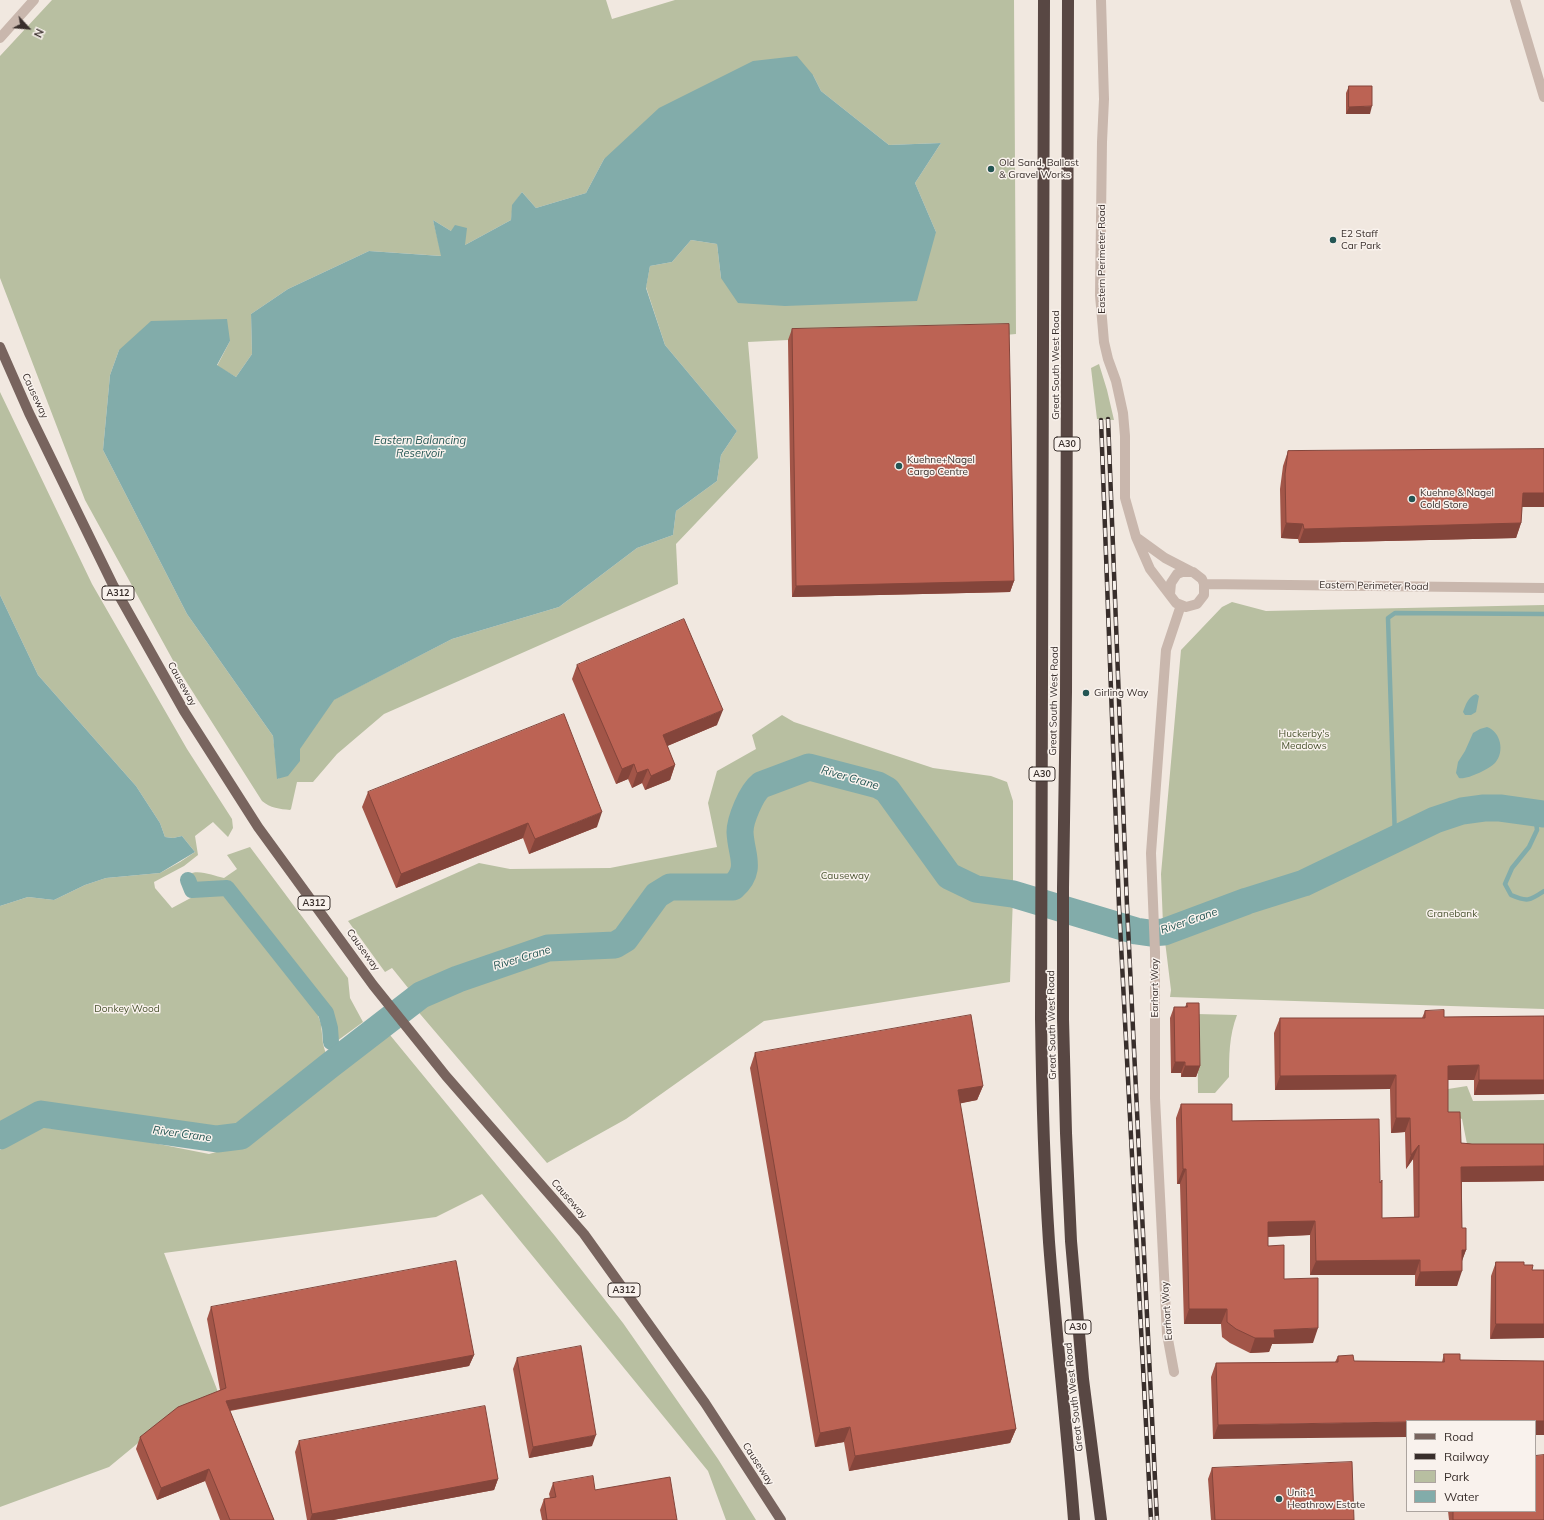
<!DOCTYPE html>
<html>
<head>
<meta charset="utf-8">
<style>
	body { margin:0 }
	#map { position:relative; width:1544px; height:1520px; overflow:hidden; background:#f1e8e0; font-family:Mulish,sans-serif }
	canvas { display:block }
	.legend { position:absolute; left:1406px; top:1420px; width:130px; height:92px; box-sizing:border-box; background:#f9f2ed; border:1px solid #aca49f; margin:0; padding:5px 7px; list-style:none; font-size:12px; color:#382e2b }
	.legend li { display:flex; align-items:center; gap:8px; height:20px }
	.legend b { width:20px; border:1px solid #aca49f }
	.north { position:absolute; left:8px; top:8px; width:40px; height:40px; -webkit-text-stroke:3px #f9f2ed; paint-order:stroke; rotate:116deg; font-size:11px; font-weight:700; line-height:16px; text-align:center; color:#382e2b }
	.north::after { content:''; display:block; margin:auto; width:14px; height:18px; background:#382e2b; clip-path:polygon(50% 0,100% 100%,50% 72%,0 100%) }
</style>
</head>
<body>
<div id="map">
<canvas width="1544" height="1520"></canvas>
<ul class="legend">
<li><b style="height:5px;background:#78645e"></b>Road</li>
<li><b style="height:5px;background:#382e2b"></b>Railway</li>
<li><b style="height:11px;background:#b8bfa1"></b>Park</li>
<li><b style="height:11px;background:#82acaa"></b>Water</li>
</ul>
<div class="north">N</div>
</div>
<script>
const g = document.querySelector('canvas').getContext('2d');
g.lineJoin = 'round';
function paint(path, color) {
  g.fillStyle = color;
  g.fill(path, 'evenodd');
}
function strokePath(path, color, width, dash) {
  g.strokeStyle = color;
  g.lineWidth = width;
  g.lineCap = dash ? 'butt' : 'round';
  g.setLineDash(dash || []);
  g.stroke(path);
}
function label(font, color, halo, rows, align = 'center') {
  g.font = font + ' Mulish,sans-serif';
  g.lineWidth = 3;
  g.setLineDash([]);
  g.textBaseline = 'middle';
  g.strokeStyle = halo;
  g.fillStyle = color;
  for (const [text, x, y, turn = 0] of rows) {
    g.save();
    g.translate(x, y);
    g.rotate((+turn || 0) * Math.PI / 180);
    g.textAlign = isNaN(turn) ? turn : align;
    if (halo) g.strokeText(text, 0, 0);
    g.fillText(text, 0, 0);
    g.restore();
  }
}
paint(new Path2D(`
	M52,0h554l6,19 63,-19h339l2,334 -11,1 -217,5 -40,2 10,116 -82,86 2,40 -294,130 -47,40 -24,28h-16l-6,27 -1,1c-10,-1 -20,-2 -28,-9l-87,-137 -90,-164 -85,-222v-222zM813,75l8,16 68,54 52,-2 -26,40 21,49 -215,46 -4,-34 -26,-4 -19,22 -22,4 -4,21 19,58 72,86 -16,24 -4,26 -41,30 -3,24 -36,13 -78,59 -107,32 -119,61 -55,79 -5,-43 -86,-122 -84,-164 7,-75 9,-25 111,-9 -13,25 19,11 16,-23 -1,-40 37,-25 81,-38 73,5 -9,-36 18,11 14,14 46,-25 2,-15 9,-13 14,16 50,-15 18,-34z
	M1099,364l8,26 7,30 -17,-1 -6,-51z
	M0,392l92,192 95,165 45,70 1,9 -5,9 -15,-15 -18,14 3,19 -14,11 -30,16 1,6 17,20 28,-15 26,-1 88,112 7,20 2,20 5,17 -80,62 -14,6 -59,-1 -108,-16h-28l-39,12v-218l28,-9 26,3 31,-15 21,-7 54,-5 20,-11 15,-10 -13,-16 -9,2 -8,-1 -5,-14 -24,-37 -98,-111 -38,-80z
	M1232,602l34,9 278,-6v404l-374,-12 1,-7 -8,-65 -2,-51 20,-224 41,-43z
	M782,715l12,7 139,46 58,8 16,6 6,19v95l-3,86 -246,39 -138,98 -79,44 -132,-155 6,-4 -29,-36 -7,4 -37,-51 131,-58 31,6 100,-1 107,-21 -9,-44 9,-32 39,-22 -4,-14z
	M250,847l98,131 2,20 13,24 -26,19 -6,-30 -102,-125 -35,2 -5,-14c10,-5 25,2 35,4l13,-9 -10,-14z
	M1197,1014l40,1c-8,21 -8,41 -8,62l-14,16h-17z
	M390,1035l165,201 68,87 95,136 38,61h-30l-18,-49 -226,-277 -46,23 -272,36 54,139 -35,14 -74,61 -109,40v-357l37,-23 71,7 101,20 33,-9z
	M1467,1086l6,15 71,-1v49h-76l-6,-30 -14,-6v-24z`), '#b8bfa1');
paint(new Path2D(`
	M797,56l16,19 8,16 68,54 52,-2 -26,40 21,49 -19,69 -132,5 -47,-3 -17,-25 -4,-34 -26,-4 -19,22 -22,4 -4,22 19,57 72,86 -16,24 -4,26 -41,30 -3,24 -36,13 -78,59 -107,32 -118,61 -34,49v12l-12,15 -11,3 -4,-43 -86,-122 -84,-164 7,-75 9,-25 32,-29 76,-2 3,22 -13,24 19,12 16,-23 -1,-40 37,-25 81,-38 72,5 -8,-36 18,11 4,-6 12,3 -2,17 46,-25 1,-15 10,-13 14,16 50,-15 18,-34 55,-51 94,-47z
	M0,595l38,80 98,111 24,37 5,14 8,1 9,-2 13,16 -35,21 -54,5 -21,7 -31,15 -26,-3 -28,9z
	M1476,694l3,2 -3,16 -5,3h-6l-2,-3c3,-8 5,-15 13,-18z
	M1487,727c14,5 18,25 8,36 -6,6 -28,17 -36,15l-3,-5 2,-11 7,-11 8,-18 7,-4z`), '#82acaa');
strokePath(new Path2D(`
	M1535,813l2,17 -8,17 -17,21 -7,16 6,11c16,7 18,6 33,-4
	M1395,839l-7,-221 7,-5 149,1`), '#82acaa', 4.5);
strokePath(new Path2D(`
	M188,880l4,10 35,-2 99,125 4,15 1,14
	M329,1066l3,-8`), '#82acaa', 16);
strokePath(new Path2D(`
	M0,1136l41,-22 176,25 24,-3 88,-70 92,-71 37,-16 90,-31 67,-3 10,-6 32,-44 13,-8h63c20,-18 8,-31 7,-55 0,-12 11,-39 21,-47l48,-18 69,18 9,5 62,86 27,13 37,5 123,37 14,2 14,-1 83,-31 57,-18 131,-63 27,-9 22,-3h16l44,6`), '#82acaa', 27);
strokePath(new Path2D(`
	M1101,0l3,99 -2,43 -2,153 4,47 4,17 8,22 7,32 2,23v62l11,39 14,32 26,34 10,4 11,-3 7,-9v-11l-2,-5 -9,-7h-11l-5,2 -6,9 -1,11
	M1515,0l29,97
	M0,38l34,-38
	M1136,537l29,21 27,14
	M1204,584l340,4
	M1174,1372l-7,-38 -12,-236v-146l-4,-99 15,-203 15,-45`), '#c9b7ad', 10);
strokePath(new Path2D(`
	M0,347l29,66 84,172 71,126 74,116 115,158 45,56 28,35 138,158 121,169 76,117`), '#78645e', 10);
strokePath(new Path2D(`
	M1044,0l-3,1018c1,75 3,149 8,224 7,93 18,185 25,278
	M1068,0l-2,692 -3,196v131l3,114 5,108 12,138 18,141`), '#584743', 12);
const rail = new Path2D(`
	M1108,419l19,487 30,614
	M1101,420l18,486 32,614`);
strokePath(rail, '#382e2b', 4.5);
strokePath(rail, '#f9f2ed', 3, [9]);
paint(new Path2D(`
	M1349,86l21,28h-24v-21z
	M792,329l222,252 -4,11 -218,5 -4,-257z
	M1544,449v58h-22l-1,16 -5,15 -217,5 -1,-4 -17,-1 -1,-49 3,-23 5,-15z
	M577,665l140,60 -50,21 8,19 -5,15 -25,10 -3,-7 -10,5 -4,-9 -12,5 -44,-105z
	M368,792l229,35 -68,27 -6,-16 -127,50 -34,-81z
	M1187,1003l13,63 -4,11h-15v-4h-10l-1,-55 4,-11h11z
	M1425,1011l19,6 100,-1v78l-70,1v-15h-26v32l13,31 11,1h72v37l-82,1v46l4,22 -4,10 -5,26h-42v-11h-105v-40l-42,2v9l16,33 29,64 -41,1 -3,8 -19,1 -20,-10 -8,-6 -1,-13h-37l-4,-140h-3l-1,-66 5,-14 51,17 148,62 2,35 32,-1 -1,-58 -7,10 -1,-37 -14,1 -1,-44 -115,1 -1,-57 6,-15h142z
	M755,1053l228,33 -6,14 -17,3 56,326 -6,14 -161,28 -5,-29 -29,5 -65,-379z
	M1496,1262l28,3 8,5 -42,69 1,-63z
	M211,1307l263,48 -5,11 -239,45 44,109h-54l-15,-39 -48,19 -21,-51 4,-12 80,-47 -13,-71z
	M1444,1354l16,6 -247,79 -2,-62 5,-14 119,-1 3,-6 16,5 88,1z
	M517,1358l75,88 -63,12 -16,-89z
	M299,1441l199,38 -4,11 -161,30h-26l-12,-68z
	M1212,1468l142,52h-143l-3,-41z
	M553,1483l42,7 82,30h-135l-2,-10 4,-11 6,-1 -1,-4z
	M1448,1511h87l9,9h-95z`), '#a25548');
paint(new Path2D(`
	M1372,106l-2,8h-24l3,-7z
	M1523,493h21v14h-27z
	M1286,523l17,1 -5,15 -17,-1z
	M1521,523l-5,15 -217,5 5,-14z
	M1014,581l-4,11 -218,5 4,-11z
	M723,710l-6,15 -59,25 5,-15z
	M634,764l-6,15 -12,5 6,-15z
	M675,765l-5,15 -25,10 6,-14z
	M648,769l-6,14 -10,5 5,-15z
	M602,812l-5,15 -68,27 6,-15z
	M528,823l-5,15 -127,50 5,-14z
	M1175,1062h10l-4,11h-10z
	M1479,1065l-5,15h-32l6,-14z
	M1185,1066h15l-4,11h-15z
	M1396,1075l-6,14 -115,1 5,-14z
	M1479,1080h65v14l-70,1z
	M983,1086l-6,14 -24,5 5,-15z
	M1396,1118h14l-5,14 -14,1z
	M1419,1145l-6,14 -7,10 5,-14z
	M1544,1166v15l-88,1 5,-15z
	M1183,1169h3l-6,15h-3z
	M1315,1221l-5,14 -48,2 6,-15z
	M1462,1250h4l-5,14z
	M1420,1260l-5,15h-105l6,-14z
	M1462,1271l-5,15h-42l5,-14z
	M1189,1309h38l-6,15h-37z
	M1496,1324h48v14l-54,1z
	M1318,1328l-5,15 -41,1 -3,8 -19,1 5,-15 19,-8z
	M474,1355l-5,11 -248,46 5,-11z
	M1535,1421h9v14h-9z
	M1407,1422v15l-194,2 5,-14z
	M850,1427l-6,15 -29,5 5,-14z
	M1016,1429l-6,14 -161,28 6,-15z
	M596,1435l-4,11 -63,12 4,-11z
	M209,1469l-4,12 -48,19 4,-12z
	M498,1479l-4,11 -161,30h-23l2,-6z`), '#84453b');
const building = new Path2D(`
	M1349,86h23v20l-23,1z
	M1009,324l5,257 -218,5 -4,-257z
	M1544,449v44h-21l-2,30 -217,6 -1,-5 -17,-1 -1,-49 3,-23z
	M684,619l39,91 -60,25 12,30 -24,11 -3,-7 -11,4 -3,-9 -12,5 -45,-104z
	M564,714l38,98 -67,27 -7,-16 -127,51 -33,-82z
	M1187,1003h12l1,63h-15v-4h-10l-1,-55h13z
	M1444,1010v7l100,-1v64h-65v-15l-31,1v46h12l1,31 11,1h72v22l-83,1 1,61h4v22h-4v21l-42,1v-12l-104,1 -1,-40 -47,1v24l16,-1v34l34,-1v50l-44,2 1,8h-20l-19,-9 -9,-7v-13h-38l-3,-140h-3l-2,-65h51v17l147,-2 1,64 2,-3v38l37,-1v-72l-8,10 -1,-37h-14v-43l-116,1v-58h145v-7z
	M971,1015l12,71 -25,4 58,339 -161,27 -5,-29 -30,6 -65,-380z
	M456,1261l18,94 -248,46 48,119h-44l-21,-51 -48,19 -21,-51 38,-30 48,-19 -15,-81z
	M1496,1262h28v3h9l-1,5h12v54h-48z
	M581,1346l15,89 -63,12 -16,-89z
	M1444,1354h16v6l84,1v60h-137v1l-189,3 -2,-62 122,-1v-6l15,-1 1,6 90,1z
	M485,1406l13,73 -186,35 -13,-73z
	M1544,1455v65h-91v-9h82v-55z
	M1352,1462l2,58h-139l-3,-52z
	M593,1476l2,14 75,-13 7,43h-130l-3,-21 12,-2 -3,-14z`);
paint(building, '#bc6354');
strokePath(building, '#84453b', 1);
for (const [x, y, r, color] of [
	[991,169,4,"#245654"],
	[1333,240,4,"#245654"],
	[899,466,4,"#245654"],
	[1412,499,4,"#245654"],
	[1086,693,4,"#245654"],
	[1279,1499,4,"#245654"]
]) {
  const dot = new Path2D();
  dot.arc(x, y, r, 0, 2 * Math.PI);
  g.fillStyle = color;
  g.fill(dot);
  strokePath(dot, '#f9f2ed', 1.5);
}
for (const [x, y, w] of [
	[1067,444,26],
	[118,593,32],
	[1042,774,26],
	[314,903,32],
	[624,1290,32],
	[1078,1327,26]
]) {
  const box = new Path2D();
  box.roundRect(x - w / 2, y - 7, w, 14, 3);
  g.fillStyle = '#f9f2ed';
  g.fill(box);
  strokePath(box, '#382e2b', 1);
}
label('bold 9px', '#382e2b', null, [
	["A30",1067,444],
	["A312",118,593],
	["A30",1042,774],
	["A312",314,903],
	["A312",624,1290],
	["A30",1078,1327]
]);
label('10px', '#382e2b', '#f9f2ed', [
	["Old Sand, Ballast",999,163],
	["& Gravel Works",999,175],
	["E2 Staff",1341,234],
	["Car Park",1341,246],
	["Kuehne+Nagel",907,460],
	["Cargo Centre",907,472],
	["Kuehne & Nagel",1420,493],
	["Cold Store",1420,505],
	["Girling Way",1094,693],
	["Unit 1",1287,1493],
	["Heathrow Estate",1287,1505]
], 'left');
label('10px', '#382e2b', '#f9f2ed', [
	["Eastern Perimeter Road",1102,259,-90],
	["Great South West Road",1056,365,-90],
	["Causeway",35,396,65],
	["Eastern Perimeter Road",1374,586,1],
	["Causeway",182,684,61],
	["Great South West Road",1054,701,-89],
	["Causeway",363,950,54],
	["Earhart Way",1155,988,-90],
	["Great South West Road",1052,1025,-91],
	["Causeway",569,1199,49],
	["Earhart Way",1167,1311,-94],
	["Great South West Road",1074,1397,-96],
	["Causeway",758,1464,57]
]);
label('10px', '#4b5431', '#f9f2ed', [
	["Huckerby's",1304,734],
	["Meadows",1304,746],
	["Causeway",845,876],
	["Cranebank",1452,914],
	["Donkey Wood",127,1009]
]);
label('italic 11px', '#245654', '#f9f2ed', [
	["Eastern Balancing",420,441],
	["Reservoir",420,454],
	["River Crane",850,778,16],
	["River Crane",1189,921,-19],
	["River Crane",522,958,-17],
	["River Crane",182,1134,8]
]);
</script>
</body>
</html>
